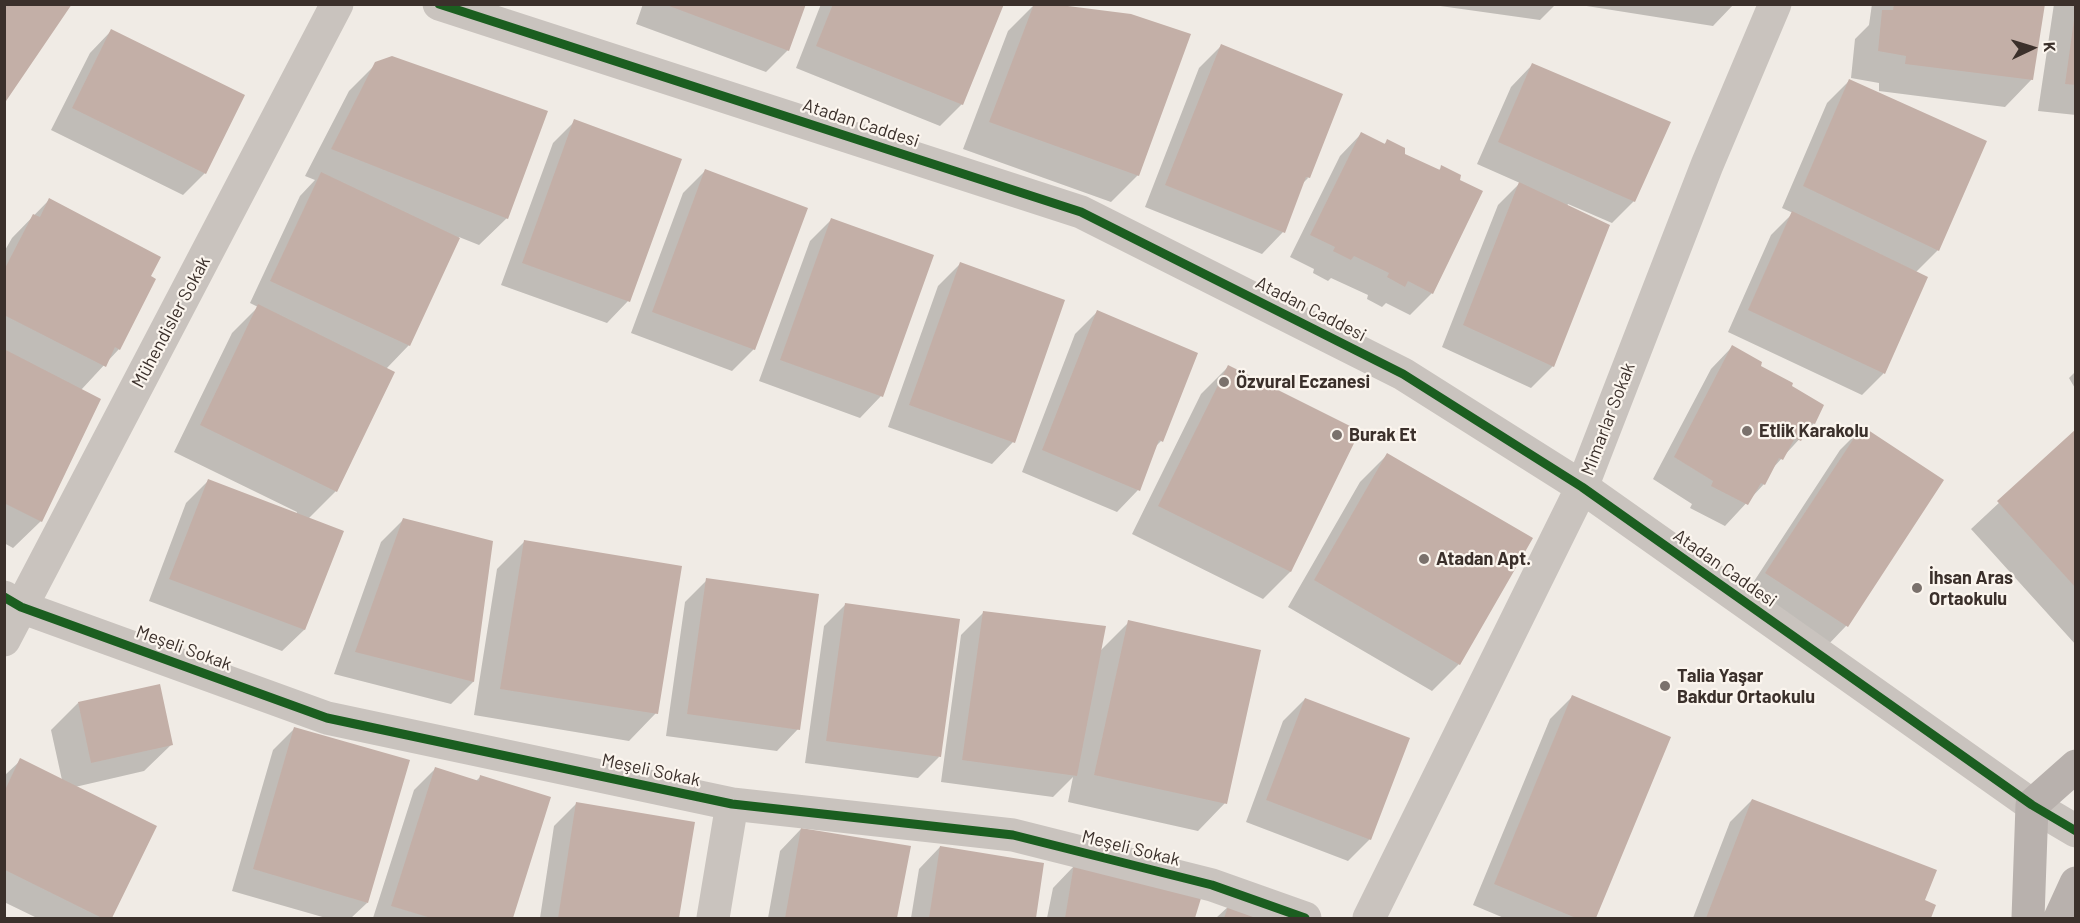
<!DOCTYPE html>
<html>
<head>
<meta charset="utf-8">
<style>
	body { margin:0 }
	#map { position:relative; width:2080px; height:923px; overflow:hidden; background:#f0ebe5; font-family:Barlow,sans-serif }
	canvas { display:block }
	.frame { position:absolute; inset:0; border:6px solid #3b302b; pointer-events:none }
	.north { position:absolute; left:2002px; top:18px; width:60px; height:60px; -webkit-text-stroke:4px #fbf5ee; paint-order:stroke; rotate:86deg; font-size:16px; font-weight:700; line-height:24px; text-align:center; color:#3b302b }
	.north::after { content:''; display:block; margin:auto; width:21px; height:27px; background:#3b302b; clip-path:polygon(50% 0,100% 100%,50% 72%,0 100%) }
</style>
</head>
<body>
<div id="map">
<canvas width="2080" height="923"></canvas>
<div class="frame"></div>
<div class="north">K</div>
</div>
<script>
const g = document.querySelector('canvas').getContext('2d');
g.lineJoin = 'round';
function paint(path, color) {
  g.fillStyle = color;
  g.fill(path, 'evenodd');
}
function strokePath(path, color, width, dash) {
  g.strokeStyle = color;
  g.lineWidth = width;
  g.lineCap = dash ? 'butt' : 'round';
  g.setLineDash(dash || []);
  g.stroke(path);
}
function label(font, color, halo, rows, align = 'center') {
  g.font = font + ' Barlow,sans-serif';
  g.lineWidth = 4.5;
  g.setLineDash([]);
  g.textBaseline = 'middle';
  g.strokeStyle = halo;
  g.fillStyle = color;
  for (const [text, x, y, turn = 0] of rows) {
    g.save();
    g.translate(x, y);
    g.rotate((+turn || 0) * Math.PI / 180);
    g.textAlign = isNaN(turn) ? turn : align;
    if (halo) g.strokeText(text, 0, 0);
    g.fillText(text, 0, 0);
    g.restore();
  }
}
paint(new Path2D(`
	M643,4h161l-16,46 -22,22 -130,-48z
	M821,4h181l-40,100 -22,22 -144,-58z
	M1035,4l103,171 -27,27 -148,-53 45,-118z
	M1426,4h130l-16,16z
	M1574,4h160l-21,22z
	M1872,4h172l-12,75 -27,28 -126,-16v-8l-28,-5 4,-39 14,-14z
	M2054,4h22v111l-38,-4z
	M111,31l94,142 -22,22 -132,-65 39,-77z
	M1221,46l87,132 -7,7 -18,47 -21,22 -117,-47 54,-139z
	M376,64l131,154 -28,27 -20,-8 -50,108 -23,24 -50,122 -28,28 34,13 -38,98 -22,21 -133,-50 37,-98 22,-22 88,34 1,-3 -123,-60 58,-119 26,-26 -8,-4 50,-107 15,-16 -10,-4 44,-85z
	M1532,65l102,136 -22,22 -44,-19 -1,2 41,20 -55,140 -22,22 -89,-41 56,-142 22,-22 -43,-19 34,-77z
	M1849,81l89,169 -23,23 11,5 -43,96 -21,21 -134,-63 43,-97 22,-22 -11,-5 45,-105z
	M575,121l53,180 -21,22 -106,-38 52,-142z
	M1361,134l22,11 5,-4 15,14 35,16 4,-4 -10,126 -22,22 -24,-12 -4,4 -15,-8 1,-4 -37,-17 -3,3 -15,-8 1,-4 -24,-12 50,-101z
	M705,171l49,178 -22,22 -101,-38 52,-140z
	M49,200l105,80 -35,69 -38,41 -40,131 -28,27 -9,-5v-291l8,-14z
	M831,220l50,176 -21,22 -101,-37 51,-140z
	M960,264l53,178 -21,22 -104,-37 50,-141z
	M1097,312l64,129 -6,6 -17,43 -21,22 -95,-40 53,-138z
	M1732,347l58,40 24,36 -42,46 -8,15 -39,42 -35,-18 2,-4 -39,-25 58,-110z
	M1228,367l130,65 -68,140 -27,27 -131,-65 69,-140z
	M2076,371v19l-7,-12z
	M1862,428l80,53 -96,145 -21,22 -80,-53 95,-145z
	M2076,431v214l-105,-116z
	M1387,455l72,209 -27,27 -144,-84 72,-125z
	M403,520l88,22 -18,140 -22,22 -117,-30 47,-132z
	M524,542l132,171 -27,28 -155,-26 23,-146z
	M707,580l91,149 -21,22 -111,-15 19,-134z
	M846,604l93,153 -21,21 -113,-15 19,-137z
	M983,613l117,38 29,-29 96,181 -27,28 -130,-29 5,-25 -20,20 -112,-15 20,-147z
	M1572,697l97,41 -75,180h-90l-31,-13 77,-186z
	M1305,699l65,140 -22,22 -102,-39 37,-101z
	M78,703l94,41 -28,27 -69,16 80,40 -45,91h-73l-33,-16v-126l17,-16 41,20 -11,-50z
	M295,728l72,175 -16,15h-25l-94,-27 41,-141z
	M435,769l41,12 5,-5 68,22 -38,120h-138l41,-128z
	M1752,800l171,101 11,4 -5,13h-236l37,-96z
	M576,804l117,19 -15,95h-138l14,-92z
	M801,829l108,18 -14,71h-127l12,-67z
	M940,847l102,17 -7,54h-124l8,-49z
	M1074,866l126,30 -7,22h-146l6,-30z
	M1230,905l37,13h-51z`), '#0003');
paint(new Path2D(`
	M4,4h68l-68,100z
	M664,4h142l-17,47z
	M833,4h171l-41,101 -147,-59z
	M1034,4h18l79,10 60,20 -52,142 -150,-54z
	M1894,4h151l-12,76 -128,-16 1,-8 -28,-5 4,-41h11z
	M2074,20h2v65l-11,-1z
	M111,29l134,66 -39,79 -134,-66z
	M1221,44l122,50 -33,84 -4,-1 -21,56 -120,-48z
	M392,56l156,55 -40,108 -177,-70 44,-87z
	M1532,63l139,59 -36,80 -137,-60z
	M1849,79l138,62 -48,110 -136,-65z
	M574,119l108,40 -52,143 -108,-39z
	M1361,132l24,12 2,-5 18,9v6l35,16 1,-5 20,10 -1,5 23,11 -50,103 -25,-13 -3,6 -18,-10 2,-4 -35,-17 -3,4 -18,-9 2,-4 -25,-12z
	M705,169l103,39 -53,142 -103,-38z
	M321,172l139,66 -50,108 -140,-65z
	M1519,182l91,43 -56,142 -91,-42z
	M49,198l112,59 -10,19 5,3 -36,71 -5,-3 -9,20 -102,-52v-45l29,-56 7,3z
	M1792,211l136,66 -43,97 -137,-64z
	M831,218l103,37 -51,142 -103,-37z
	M960,262l105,38 -50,143 -106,-38z
	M258,304l137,68 -58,120 -137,-67z
	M1097,310l101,43 -35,89 -4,-2 -19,51 -98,-41z
	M1732,345l30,17 -1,4 32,17 -1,3 32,19 -9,19 -3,-1 -11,18 -6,-3 -12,22 -4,-2 -14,27 -4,-2 -13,22 -37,-19 2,-5 -39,-24z
	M4,349l97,50 -59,123 -38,-19z
	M1228,365l132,66 -69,141 -133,-66z
	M1862,426l82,54 -96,147 -83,-54z
	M2076,429v159l-79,-87z
	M1387,453l146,85 -73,127 -146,-85z
	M208,479l136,52 -39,99 -136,-51z
	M403,518l90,23 -19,141 -119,-30z
	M524,540l158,26 -24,148 -158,-25z
	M706,578l113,16 -19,136 -113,-16z
	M845,603l115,16 -19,138 -115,-16z
	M983,611l123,15 -29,150 -115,-16z
	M1128,620l133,30 -34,154 -133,-29z
	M160,684l13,61 -82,18 -13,-61z
	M1572,695l99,42 -75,181h-20l-82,-34z
	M1305,698l105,40 -39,102 -105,-40z
	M294,727l116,33 -42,143 -115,-34z
	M20,758l137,68 -45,92h-10l-97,-48v-80z
	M435,767l44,14 1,-6 71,22 -38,121h-82l-40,-12z
	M1752,799l185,71 -12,30 11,5 -5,13h-225z
	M576,802l119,20 -16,96h-121z
	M801,828l110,18 -14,72h-112z
	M940,846l104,17 -8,55h-107z
	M1074,864l128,31 -7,23h-130z
	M1229,904l42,14h-47z`), '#c3afa7');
strokePath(new Path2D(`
	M439,4l642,208 322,162 179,113 450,318 44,26
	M4,597l17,10 306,111 405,86 281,31 199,50 93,33
	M4,640l333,-636
	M713,918l19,-114
	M1369,918l213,-431 125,-322 68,-161`), '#c9c3be', 33);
strokePath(new Path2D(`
	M2028,918l4,-113 44,-39
	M2060,918l16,-35`), '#b8b1ad', 33);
strokePath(new Path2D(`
	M439,4l642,208 322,162 179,113 450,318 44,26
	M4,597l17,10 306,111 405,86 281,31 199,50 93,33`), '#1b5e20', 9);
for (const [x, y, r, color] of [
	[1224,382,6,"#7a716c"],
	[1747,431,6,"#7a716c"],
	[1337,435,6,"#7a716c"],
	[1424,559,6,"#7a716c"],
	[1917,588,6,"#7a716c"],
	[1665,686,6,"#7a716c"]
]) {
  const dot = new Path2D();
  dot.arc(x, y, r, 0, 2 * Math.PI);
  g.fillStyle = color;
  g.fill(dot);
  strokePath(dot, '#fbf5ee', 2);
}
label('18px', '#3b302b', '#fbf5ee', [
	["Atadan Caddesi",861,123,18],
	["Atadan Caddesi",1311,309,27],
	["Mühendisler Sokak",171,322,-62],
	["Mimarlar Sokak",1608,419,-69],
	["Atadan Caddesi",1725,568,35],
	["Meşeli Sokak",184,648,20],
	["Meşeli Sokak",651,770,12],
	["Meşeli Sokak",1131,848,14]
]);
label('bold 18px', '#3b302b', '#fbf5ee', [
	["Özvural Eczanesi",1236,382],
	["Etlik Karakolu",1759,431],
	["Burak Et",1349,435],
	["Atadan Apt.",1436,559],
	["İhsan Aras",1929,578],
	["Ortaokulu",1929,599],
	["Talia Yaşar",1677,676],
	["Bakdur Ortaokulu",1677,697]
], 'left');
</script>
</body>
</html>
